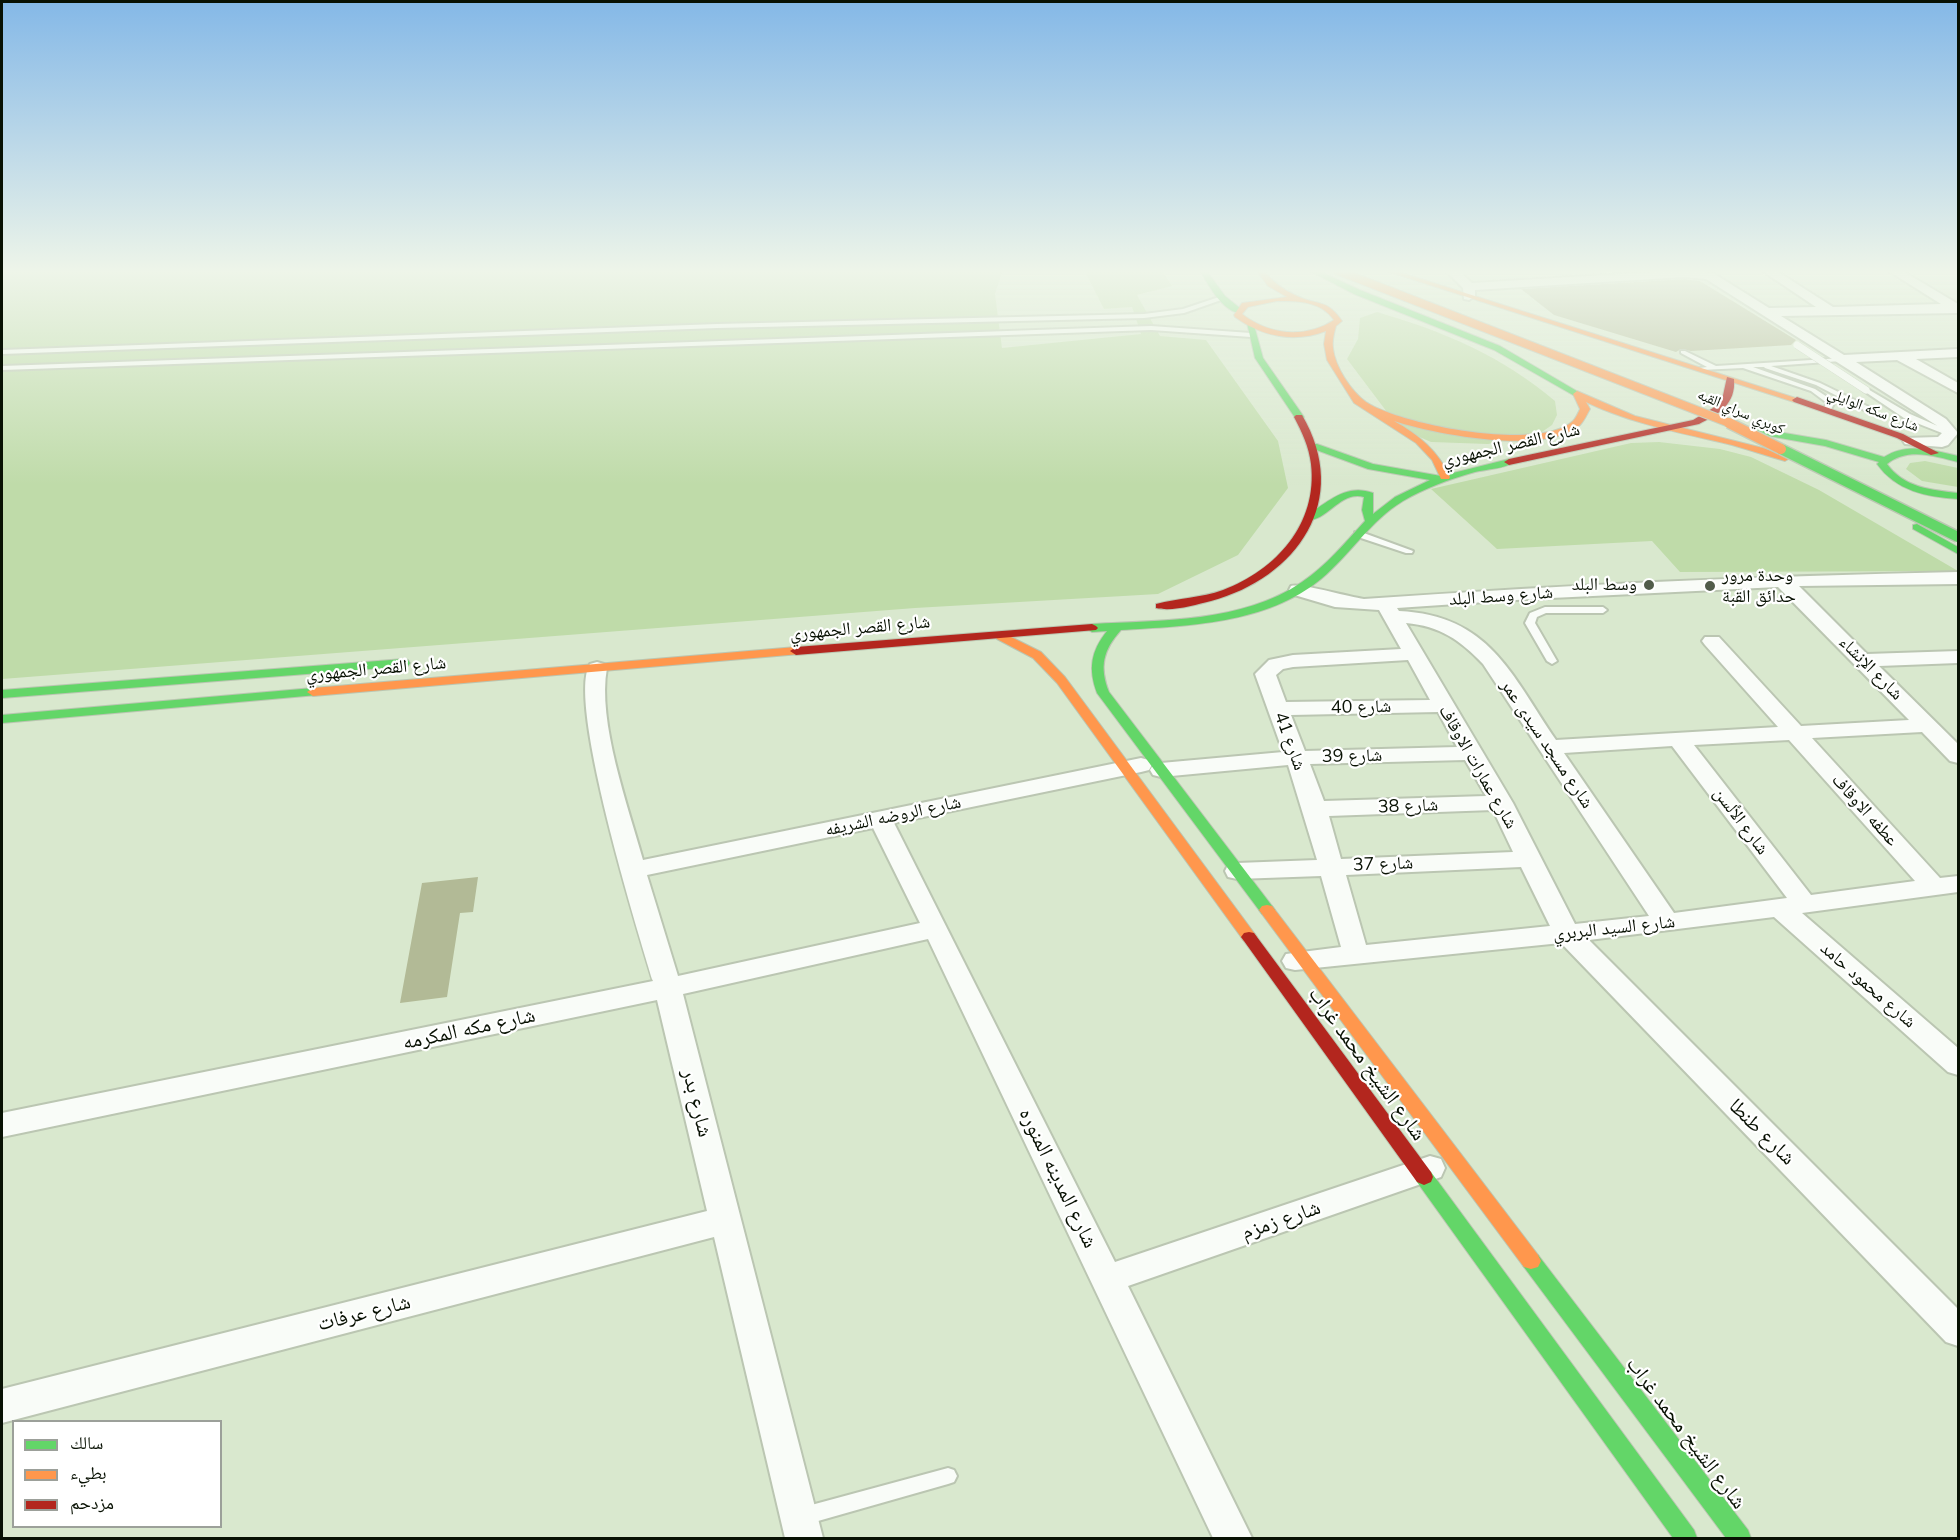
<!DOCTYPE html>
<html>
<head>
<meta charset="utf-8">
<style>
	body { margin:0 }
	#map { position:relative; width:1960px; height:1540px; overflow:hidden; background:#d9e8ce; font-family:Mulish,"Noto Naskh Arabic",sans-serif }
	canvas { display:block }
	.frame { position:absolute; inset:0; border:3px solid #081103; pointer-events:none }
	.legend { position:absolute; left:12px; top:1420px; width:210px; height:108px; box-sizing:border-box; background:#fff; border:2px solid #9ca09a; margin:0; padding:8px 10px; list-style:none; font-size:18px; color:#081103 }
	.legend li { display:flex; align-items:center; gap:12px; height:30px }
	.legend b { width:30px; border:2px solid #9ca09a }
</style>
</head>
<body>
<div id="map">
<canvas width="1960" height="1540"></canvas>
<div class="frame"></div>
<ul class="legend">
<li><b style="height:8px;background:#63d668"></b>سالك</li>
<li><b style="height:8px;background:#ff974d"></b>بطيء</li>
<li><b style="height:8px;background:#b3261e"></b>مزدحم</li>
</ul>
</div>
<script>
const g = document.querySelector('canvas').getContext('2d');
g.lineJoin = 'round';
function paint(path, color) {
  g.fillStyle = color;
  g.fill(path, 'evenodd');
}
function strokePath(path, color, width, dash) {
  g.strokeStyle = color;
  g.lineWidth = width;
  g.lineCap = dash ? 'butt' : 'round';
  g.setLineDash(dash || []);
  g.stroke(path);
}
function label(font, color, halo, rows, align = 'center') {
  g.font = font + ' Mulish,"Noto Naskh Arabic",sans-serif';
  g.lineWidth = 4.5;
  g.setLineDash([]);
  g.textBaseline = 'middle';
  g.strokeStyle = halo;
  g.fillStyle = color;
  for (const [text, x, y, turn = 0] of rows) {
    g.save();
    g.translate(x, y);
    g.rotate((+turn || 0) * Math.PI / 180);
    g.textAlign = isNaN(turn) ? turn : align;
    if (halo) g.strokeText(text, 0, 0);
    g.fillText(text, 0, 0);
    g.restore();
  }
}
paint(new Path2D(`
	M2,270h1001l-8,24 7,54 139,-14 -9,-27 -28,2 -20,-39h78l10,16 -35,9 23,41 46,4 72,101 10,47 -50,67 -80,39 -243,14 -913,71z
	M1377,312c66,19 125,44 178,89l2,14 -5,10 -13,9 -51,10 -57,-2 -32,-14 -52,-69 11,-20 2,-21z
	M1659,442l61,7 31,8 68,33 139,81 -278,1 -28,-31 -155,8 -66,-60 200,-46z
	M1925,461l33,7v19l-36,-6 -16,-12 4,-6z`), '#bfdba9');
paint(new Path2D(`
	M1684,279l16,2 96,59 -5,5 -100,6 -10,-2 -5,3 -122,-37 -33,-26z
	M478,877l-5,35 -13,1 -13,84 -47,6 22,-120z`), '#b2ba96');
const lane = new Path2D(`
	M1222,296l3,2 -1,1 -40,14 -40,5 -427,10 -715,26v-4l715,-26 427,-10 39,-5z
	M1151,326l100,7 3,2 -3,2 -100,-7 -1149,40v-4z
	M1681,351h4l31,15 127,-8v2l-2,1 -70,5 49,17 51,25 -7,2 -48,-25 -51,-17 -1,-1h-11l62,22 20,13 -5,9h-6l-1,-2 4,-6 -16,-12 -68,-23 -43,2v-2l7,-1 -26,-14z
	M1866,388l44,26 44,19 -7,2 -43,-17 -40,-27 -1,-1z
	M1355,532h6l52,19 -1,2h-6l-51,-17z
	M1545,607h58l4,3 -4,3h-57l-9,4 -2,6 22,38 -5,3 -5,-3 -22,-38 5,-10z
	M948,1468l6,2 3,6 -3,6 -6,2 -144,41 -6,-3 -3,-6 3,-6 6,-3z`);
const street = new Path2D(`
	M1445,270h13l14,13 214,-13 27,3 56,35 47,-1 -55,-37h14l58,37 108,-3 -54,-34h14l57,34v9l-177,3 63,39 114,-6v8l-42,2 42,24v10l-61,-33 -41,2 90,57 12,14 -10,12 -6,2 -37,-3 -2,-3 2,-3 33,-1 4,-4 -6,-8 -230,-146 -22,-2 -209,13v6l-6,4 -5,-1 -1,-11z
	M1958,572v12l-159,2 68,68 91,-3v12l-79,3 79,78v19l-8,-2 -28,-29 -110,6 128,140 18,-2v16l-156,21 156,135v27l-10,-3 -174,-155 -185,23 369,369v37l-12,-4 -385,-399 -266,27 -9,-2 -4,-7 4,-7 55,-7 -20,-71 -84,3 -9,-2 -3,-6 3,-6 9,-2 80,-3 -29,-95 -127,12 -8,-2 -3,-5 3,-5 8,-2 122,-11 -28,-78 14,-14 24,-5 108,-6 -22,-39 -44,-3 -44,-13 -2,-4 2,-4c11,-3 57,11 73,13 198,-14 396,-23 594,-27zM1778,587l131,133 -108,6 -82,-89h-14l-3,4 3,4 73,82 -222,13c-45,-66 -67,-125 -157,-129l-2,-3 134,-9zM1406,623c34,3 54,17 77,41l166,252 -74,8 -62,-121zM1408,660l22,40 -144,2 -10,-27 7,-6 10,-2zM1438,712l19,35 -152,4 -14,-36zM1789,740l126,141 -104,14 -117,-150zM1672,746l115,152 -113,15 -110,-160zM1465,760l21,36 -162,5 -14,-37zM1493,810l20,42 -172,7 -12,-43zM1521,867l29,59 -184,19 -20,-70z
	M597,662l7,2 3,4c-10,53 21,138 36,192l498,-102 8,2 3,5 -3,5 -8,2 -247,51 221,439 315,-106 11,3 4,9 -4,9 -313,109 124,252h-39l-285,-599 -245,55 140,544h-38l-71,-301 -712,186v-34l705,-178 -50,-211 -655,137v-24l651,-132c-15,-49 -87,-282 -63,-317zM873,828l47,95 -242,53 -31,-101z`);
const fast = new Path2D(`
	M1200,270h6l19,26 16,13v4c-18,0 -34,-30 -41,-43z
	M1308,270h9l43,20 140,56 87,51 -7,2 -86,-49 -140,-56z
	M1247,323l7,2 9,33 41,59 -2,2h-6l-41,-61z
	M1749,427l77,13 58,17c23,-15 50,-7 74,-1v6c-23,-6 -51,-15 -71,2 17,24 45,26 71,29v6c-31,-2 -62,-8 -81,-35l2,-2 -54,-16 -79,-14 -2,-2z
	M1311,444h6l56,20 68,12 68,-17 5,3c-9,7 -27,7 -39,10 -25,7 -50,16 -72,29 -33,20 -53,54 -82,78 -54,45 -134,47 -200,51 -18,20 -22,37 -12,62l163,214 3,4 -3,4h-10l-165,-221c-9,-24 -6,-42 10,-62l-15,1 -6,-4 6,-4c69,-4 150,-1 210,-42 24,-16 43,-39 63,-61l-3,-11 2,-13c-24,-7 -37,26 -59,23v-4c23,-13 40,-33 68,-23v21l22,-17 35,-17 -62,-11 -57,-21z
	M1917,524l41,23v7l-45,-25v-4z
	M404,659l4,1 2,3 -2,3 -406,32v-8z
	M313,688l6,4 -2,3 -315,28v-8z
	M1424,1169l7,3 263,358 3,8h-24l-256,-356 -2,-5 2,-5z
	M1531,1253l7,2 210,275 3,8h-25l-202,-271 -3,-6 3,-6z`);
const slow = new Path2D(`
	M1256,270h7c9,11 20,20 34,26 21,10 29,2 45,25l-6,5c-2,7 -4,15 -3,22 2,19 18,43 33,54 35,23 174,50 207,19 3,-3 5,-8 7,-12l-7,-15 4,-3 58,25 128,32 27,10 -5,3c-18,-5 -35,-11 -53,-16 -50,-12 -100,-21 -146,-43l4,7c-3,5 -6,12 -10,16 -34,31 -146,9 -186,-4 25,14 44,30 56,56l-1,2h-8l-9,-19 -16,-17 -62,-40 -27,-43 -3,-16 2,-13c-31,12 -64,6 -91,-14l-1,-2 8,-12 45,-6 -19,-11zM1277,301c21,0 44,0 57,19 -29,19 -65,15 -92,-6l6,-7z
	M1383,270h10l409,130 -8,2z
	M1001,632l40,20 24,25 189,256 3,4 -3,4h-10l-187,-258 -24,-25 -36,-19 -2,-3 2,-3z
	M796,647l4,1 2,3 -2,3 -487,42 -6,-4 6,-4z
	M1267,905l5,1 266,349 3,6 -3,6 -7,2 -7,-2 -262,-353 -3,-4 3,-4z`);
const jam = new Path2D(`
	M1727,377l7,2c2,25 -15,35 -35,45l-190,41 -5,-3 5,-3 184,-39 20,-12 9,-8z
	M1797,397l106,37 36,19 -8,2 -34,-17 -103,-36 -2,-2z
	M1296,415h6c50,85 -5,163 -91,186 -16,4 -39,11 -55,7v-4c22,-6 45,-6 67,-14 53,-20 95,-66 88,-126 -2,-17 -9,-32 -17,-47z
	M1092,624l4,2 2,2 -2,2 -300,25 -6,-4 6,-4z
	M1249,932l5,1 177,239 2,5 -2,5 -7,3 -7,-3 -173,-241 -3,-4 3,-4z`);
strokePath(lane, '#bbc6b2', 4);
strokePath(street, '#bbc6b2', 4);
strokePath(fast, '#bbc6b2', 2);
strokePath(slow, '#bbc6b2', 2);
strokePath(jam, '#bbc6b2', 2);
paint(lane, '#f9fcf8');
paint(street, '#f9fcf8');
paint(fast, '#63d668');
paint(slow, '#ff974d');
paint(jam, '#b3261e');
const laneBridge = new Path2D(`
	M1797,345l69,45`);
const fastBridge = new Path2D(`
	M1781,449l177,88`);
const slowBridgeFar1 = new Path2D(`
	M1336,270l396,154`);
const slowBridge = new Path2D(`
	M1729,423l52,26`);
strokePath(laneBridge, '#bbc6b2', 8, []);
strokePath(fastBridge, '#bbc6b2', 13, []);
strokePath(slowBridgeFar1, '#bbc6b2', 10, []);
strokePath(slowBridge, '#bbc6b2', 13, []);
strokePath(laneBridge, '#f9fcf8', 7);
strokePath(fastBridge, '#63d668', 10);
strokePath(slowBridgeFar1, '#ff974d', 8);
strokePath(slowBridge, '#ff974d', 10);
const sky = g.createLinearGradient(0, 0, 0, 485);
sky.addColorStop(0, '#84b8e7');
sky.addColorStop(0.56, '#eef5e9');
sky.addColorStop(1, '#eef5e900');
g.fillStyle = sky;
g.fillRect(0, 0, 1960, 485);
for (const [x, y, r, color] of [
	[1649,585,6,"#515c4a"],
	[1710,586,6,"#515c4a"]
]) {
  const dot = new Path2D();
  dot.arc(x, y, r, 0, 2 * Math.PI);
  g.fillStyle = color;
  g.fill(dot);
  strokePath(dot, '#fff', 2);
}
label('15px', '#081103', '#fff', [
	["شارع سكه الوايلي",1873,410,21],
	["كوبري سراي القبه",1741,412,23]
]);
label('18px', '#081103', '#fff', [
	["شارع القصر الجمهوري",1511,445,-13],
	["شارع وسط البلد",1501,596,-4],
	["شارع القصر الجمهوري",860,628,-5],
	["شارع الإنشاء",1871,668,45],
	["شارع القصر الجمهوري",376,669,-5],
	["شارع 40",1361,707,-1],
	["شارع 41",1290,741,70],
	["شارع مسجد سيدى عمر",1547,744,56],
	["شارع 39",1352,756,-1],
	["شارع عمارات الاوقاف",1478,767,60],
	["شارع 38",1408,806,-2],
	["عطفه الاوقاف",1865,810,48],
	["شارع الروضه الشريفه",893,816,-12],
	["شارع الألسن",1741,821,53],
	["شارع 37",1383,864,-2],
	["شارع السيد البربري",1614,928,-6],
	["شارع محمود حامد",1868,985,41]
]);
label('18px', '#081103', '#fff', [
	["وحدة مرور",1722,576],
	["حدائق القبة",1722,597],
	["وسط البلد",1637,585,"right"]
], 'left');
label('21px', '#081103', '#fff', [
	["شارع مكه المكرمه",469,1029,-12],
	["شارع الشيخ محمد غراب",1367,1064,54],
	["شارع بدر",697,1103,76],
	["شارع طنطا",1762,1132,45],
	["شارع المدينه المنوره",1058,1178,64],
	["شارع زمزم",1281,1220,-19],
	["شارع عرفات",364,1313,-14],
	["شارع الشيخ محمد غراب",1686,1433,53]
]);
</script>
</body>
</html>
